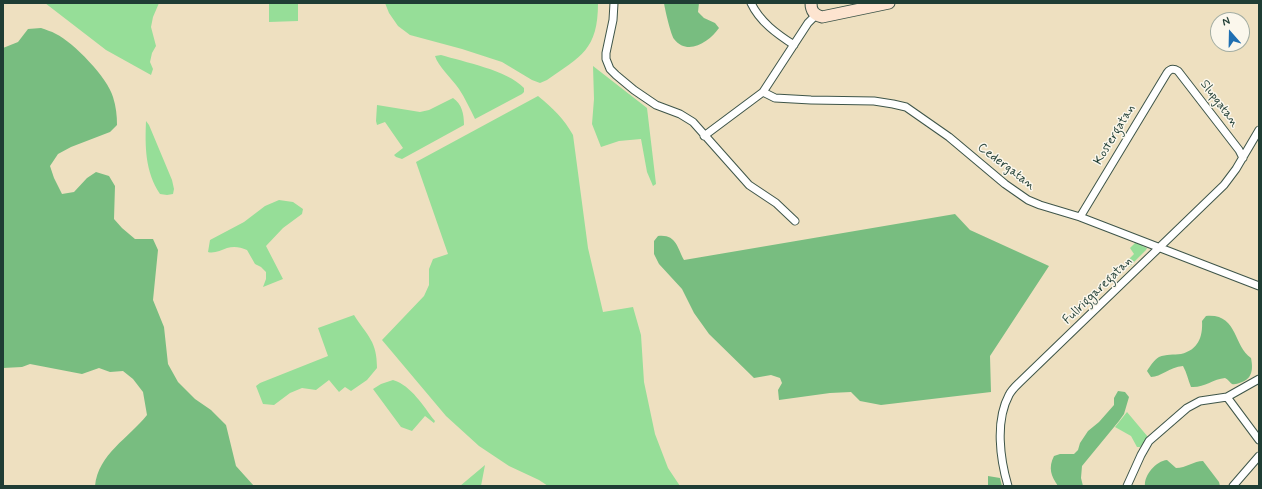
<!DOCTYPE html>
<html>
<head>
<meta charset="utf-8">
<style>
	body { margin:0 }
	#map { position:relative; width:1262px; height:489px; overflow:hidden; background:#eee0c0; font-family:Mynerve,sans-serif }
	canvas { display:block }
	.frame { position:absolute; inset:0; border:4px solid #1f3d34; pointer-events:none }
	.north { position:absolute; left:1210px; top:12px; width:40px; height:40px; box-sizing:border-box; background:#fbf7ec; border:1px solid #a3ada2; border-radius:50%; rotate:340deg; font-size:11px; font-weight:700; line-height:16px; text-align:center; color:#1f3d34 }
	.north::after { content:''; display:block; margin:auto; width:14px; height:18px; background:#1f6fb2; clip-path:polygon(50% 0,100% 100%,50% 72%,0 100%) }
</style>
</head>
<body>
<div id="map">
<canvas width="1262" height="489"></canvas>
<div class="frame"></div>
<div class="north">N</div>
</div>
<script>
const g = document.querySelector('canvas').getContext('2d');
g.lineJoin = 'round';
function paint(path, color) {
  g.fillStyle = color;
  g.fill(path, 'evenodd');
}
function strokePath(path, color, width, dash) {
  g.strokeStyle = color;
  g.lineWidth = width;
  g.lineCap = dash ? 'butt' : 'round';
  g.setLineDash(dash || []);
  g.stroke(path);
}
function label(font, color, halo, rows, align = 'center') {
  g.font = font + ' Mynerve,sans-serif';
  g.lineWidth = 3;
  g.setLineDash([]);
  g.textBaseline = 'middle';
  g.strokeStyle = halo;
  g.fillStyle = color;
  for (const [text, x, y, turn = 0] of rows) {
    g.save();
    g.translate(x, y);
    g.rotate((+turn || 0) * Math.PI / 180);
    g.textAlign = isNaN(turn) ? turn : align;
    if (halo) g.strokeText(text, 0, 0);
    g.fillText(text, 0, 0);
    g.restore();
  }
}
paint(new Path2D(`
	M45,3h114l-6,14 -2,10 5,19 -4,7 -2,9 3,7 -2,6 -45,-25z
	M269,3h29v18l-29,1z
	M385,3h213c0,47 -17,53 -51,77l-7,3 -8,-3 -30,-18 -40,-13 -52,-14 -12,-9 -9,-13z
	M441,55c23,7 66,15 83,33v4l-2,2 -47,25c-5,-10 -10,-21 -16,-30 -7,-10 -21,-23 -24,-33z
	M593,66l54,42 9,76 -3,2 -6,-14 -6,-33 -22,2 -18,6 -9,-23 2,-25z
	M538,96c15,12 26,23 35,39l15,113 15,64 30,-5 8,28 3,47 11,52 13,34 12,18h-132l-9,-6 -30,-14 -30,-20 -33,-30 -64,-76 42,-44 5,-11v-16l4,-10 15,-5 -32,-92z
	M453,98c9,6 11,16 11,27l-62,34 -6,-2 -2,-2 9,-7 -18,-26 -8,3 -1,-4 1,-16 43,7 9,-2z
	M146,121l3,4 23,55 2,9 -1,5 -6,1 -7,-1c-15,-22 -15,-48 -14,-73z
	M279,200l14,2 10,7 -1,5 -19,14 -17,18 17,33 -20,8 3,-8v-7l-5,-5 -6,-3 -8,-14c-7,-3 -13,-4 -20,-2 -6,2 -13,6 -19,4l2,-12 34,-18 21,-16z
	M1136,242l7,3 -1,1 5,2 -1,2 -17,17 -4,-4 9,-9 -4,-6z
	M354,315c14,22 23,26 23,53l-10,12 -16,11 -6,-4 -6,5 -10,-12 -13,10 -14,-2 -12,5 -16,12 -11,-1 -7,-18 4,-3 68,-27 -10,-28z
	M393,380c19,6 30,26 42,41l-1,2 -9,-7 -13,15 -11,-4 -28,-38 8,-5z
	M1127,412l21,25 -8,10h-3l-6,-11 -16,-9z
	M485,465l-4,21h-21z`), '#96de98');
paint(new Path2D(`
	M664,3h35l-1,9 6,6 11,5 4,5c-9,13 -31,29 -45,11 -3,-4 -9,-29 -10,-36z
	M41,28c5,2 10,3 15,6 17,8 52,44 57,63 3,9 4,19 4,28l-7,7 -39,15 -13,7 -8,12 4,12 8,16 12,-2 13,-14 9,-6 13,4 6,10 -1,33 8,9 13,11h18l5,11 -5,50 11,27 4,37 10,18 17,17 16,11 15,15 10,41 18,20h-159c3,-32 34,-48 52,-71l-4,-23 -10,-13 -10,-8 -13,1 -11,-4 -17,6 -52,-10 -8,3 -19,1v-320l15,-6 10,-13z
	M955,214l15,16 79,36 -59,90 1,36 -110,13 -21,-4 -9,-9 -21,1 -51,7 -1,-10 4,-7 -2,-5 -9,-3 -17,3 -45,-44 -15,-21 -12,-24 -23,-25 -5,-10v-13l4,-5c18,-2 19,11 26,24z
	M1206,316c32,-3 27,30 45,42 2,10 2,20 -9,24 -3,1 -7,3 -10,2 -2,-1 -4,-5 -7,-6 -12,1 -21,10 -34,9 -3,-7 -4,-14 -8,-21 -14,1 -22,11 -32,11l-4,-6c3,-5 7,-11 12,-14 7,-3 15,-2 22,-3 17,-4 22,-17 21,-33z
	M1118,391l7,1 4,5 -5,17 -5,7 -37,45 -1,12 2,8h-25c-7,-10 -10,-18 -4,-30l6,-2h14l4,-4 2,-7 8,-12 11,-9 15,-17v-7z
	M1167,460l9,8c10,0 18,-7 27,-7l16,21 1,4h-75c-1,-11 11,-25 22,-26z
	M988,476l12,2 2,8h-14z`), '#78bd80');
const street = new Path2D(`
	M614,3l-1,17 -7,33v6l4,10 6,6 18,15 22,15 24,9 13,8 56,63 27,18 19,18
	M751,3c9,19 26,31 43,42
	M763,92l12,6 36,2 63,1 19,3 13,3 43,30 56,47 23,16 12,5 40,12 179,69
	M704,136l59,-44 45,-69 8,-8
	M1080,217l87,-144c3,-4 6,-5 11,-2l61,79 4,8
	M1227,397l32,43
	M1008,486c-8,-27 -13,-65 1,-91 3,-6 8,-10 12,-14l203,-196 12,-16 23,-39
	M1127,486l14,-31 8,-14 38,-33 13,-7 27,-4 32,-18
	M1233,486l26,-30`);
const secondary = new Path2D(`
	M811,3c0,8 3,12 11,14l67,-14`);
strokePath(street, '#3e5549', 9);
strokePath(secondary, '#3e5549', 13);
strokePath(street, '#fff', 7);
strokePath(secondary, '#fde4d0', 11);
label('13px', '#1f3d34', '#fbf7ec', [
	["Slupgatan",1219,104,53],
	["Kostergatan",1115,135,-59],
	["Cedergatan",1006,167,37],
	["Fullriggaregatan",1098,291,-44]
]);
</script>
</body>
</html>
